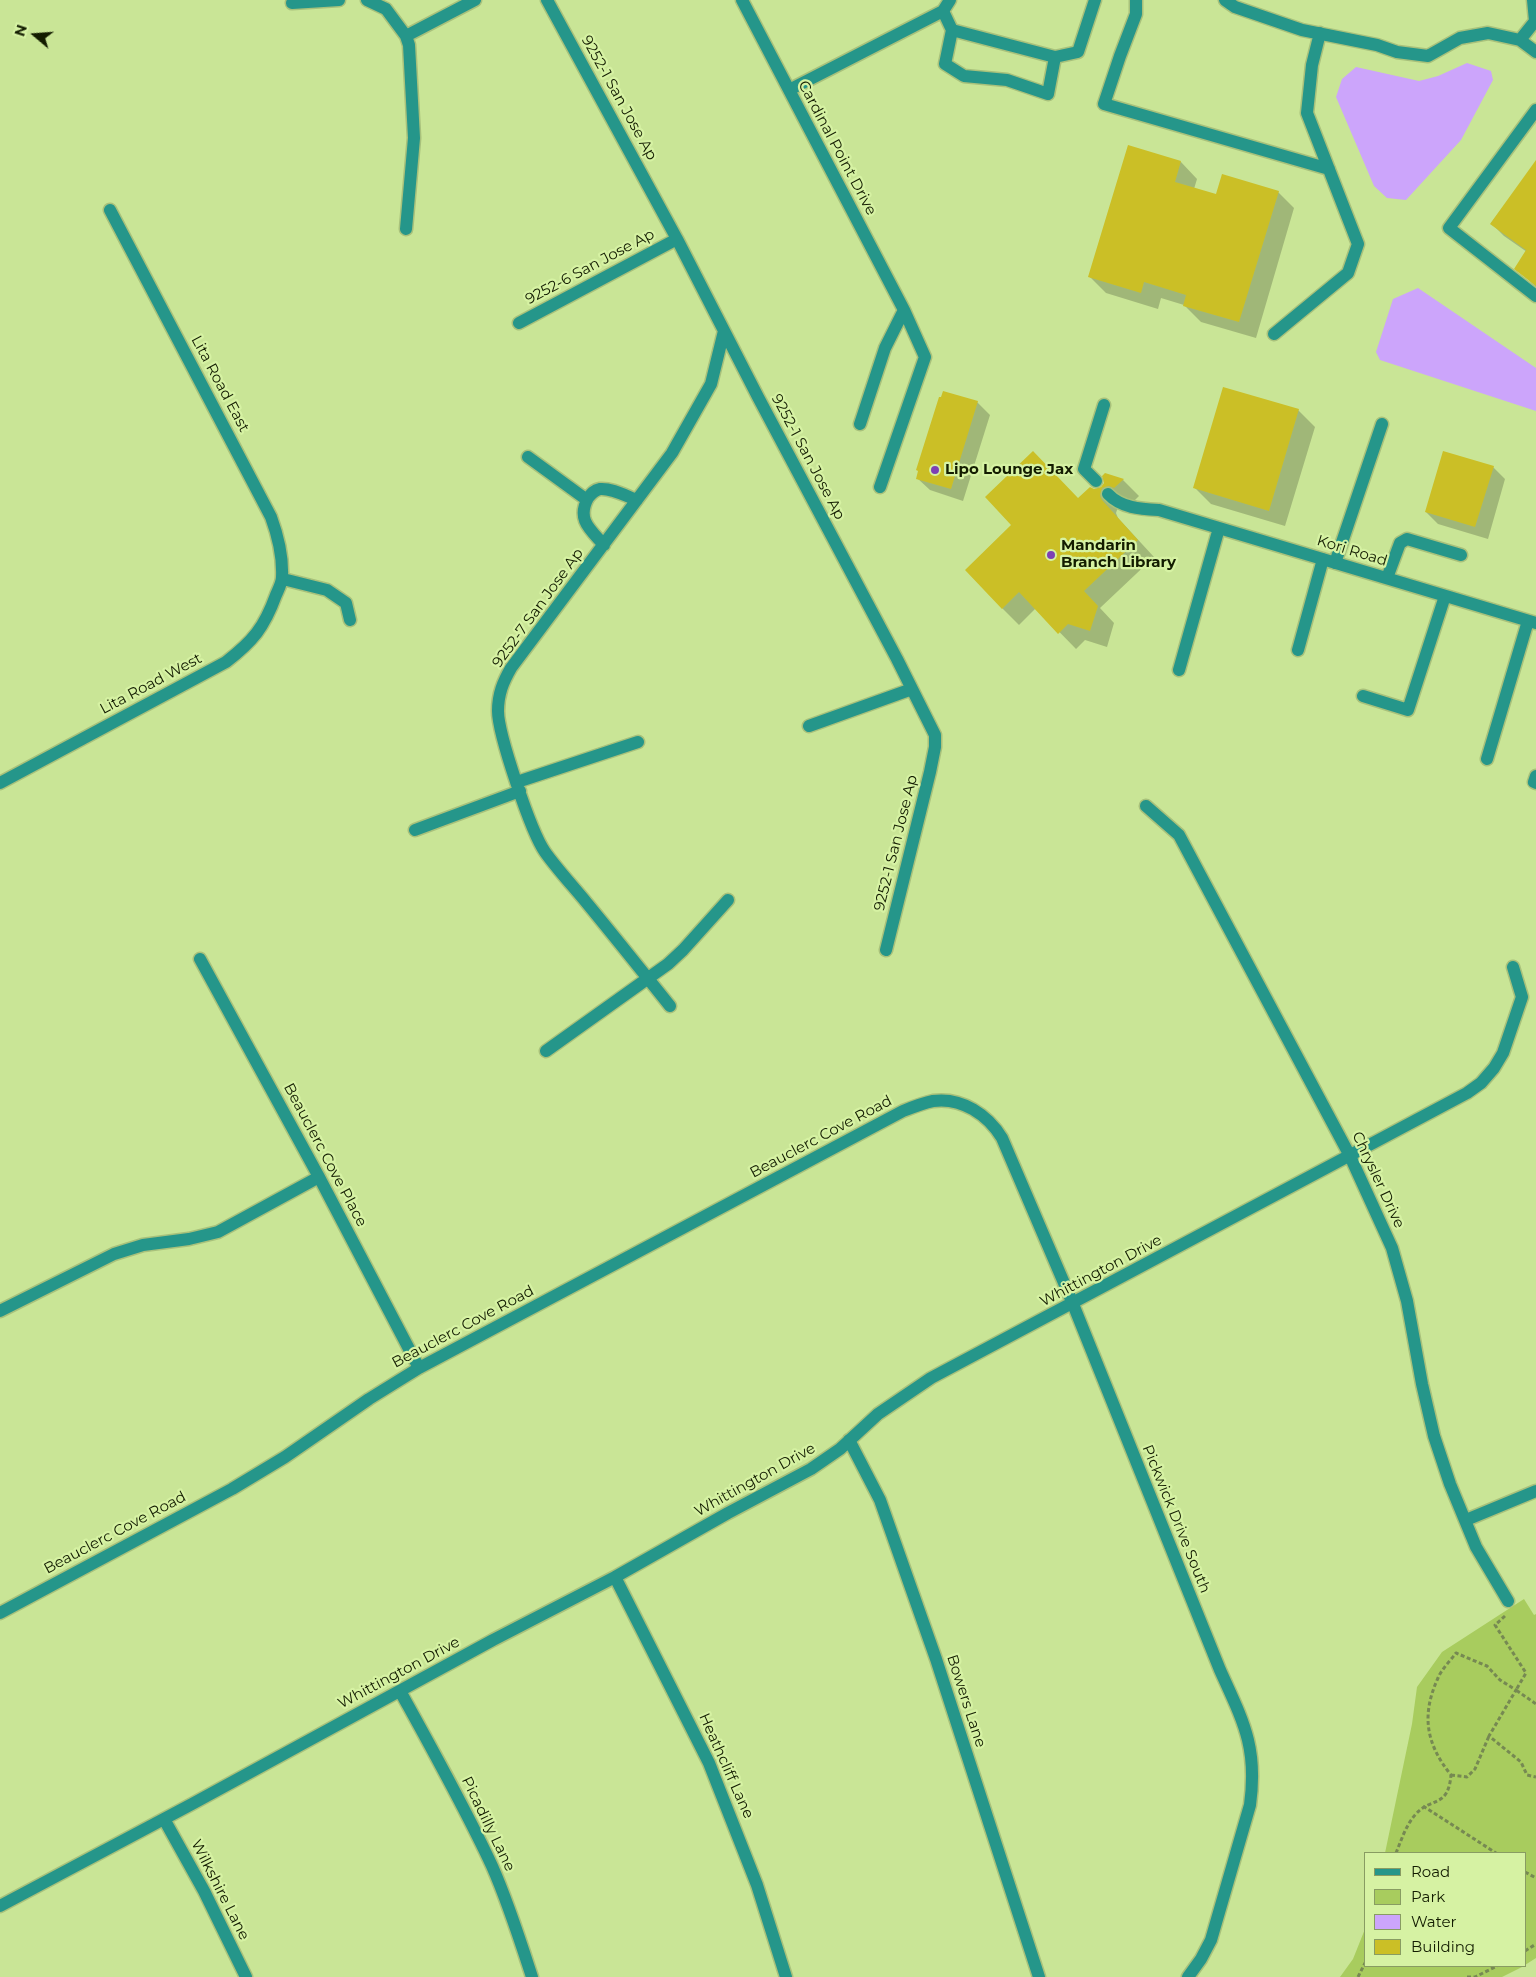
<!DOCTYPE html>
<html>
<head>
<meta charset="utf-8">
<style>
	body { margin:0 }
	#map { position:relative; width:1536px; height:1977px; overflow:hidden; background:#c9e596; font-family:Montserrat,sans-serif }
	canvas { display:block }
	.legend { position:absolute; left:1364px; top:1852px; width:162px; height:115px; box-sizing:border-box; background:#d6f2a3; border:1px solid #889c62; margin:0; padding:6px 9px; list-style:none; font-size:15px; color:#131c00 }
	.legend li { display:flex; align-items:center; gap:10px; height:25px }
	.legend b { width:25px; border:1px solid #889c62 }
	.north { position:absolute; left:10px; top:10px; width:50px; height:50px; -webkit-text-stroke:4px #d6f2a3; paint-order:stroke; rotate:288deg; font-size:14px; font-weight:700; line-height:20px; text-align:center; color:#131c00 }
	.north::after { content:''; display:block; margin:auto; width:18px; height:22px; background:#131c00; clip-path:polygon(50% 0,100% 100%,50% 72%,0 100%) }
</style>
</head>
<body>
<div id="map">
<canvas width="1536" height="1977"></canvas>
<ul class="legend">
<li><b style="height:6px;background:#25968a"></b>Road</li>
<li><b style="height:14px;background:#a8cc5e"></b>Park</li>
<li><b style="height:14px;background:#cca5fb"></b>Water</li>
<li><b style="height:14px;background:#cbbf26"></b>Building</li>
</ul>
<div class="north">N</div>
</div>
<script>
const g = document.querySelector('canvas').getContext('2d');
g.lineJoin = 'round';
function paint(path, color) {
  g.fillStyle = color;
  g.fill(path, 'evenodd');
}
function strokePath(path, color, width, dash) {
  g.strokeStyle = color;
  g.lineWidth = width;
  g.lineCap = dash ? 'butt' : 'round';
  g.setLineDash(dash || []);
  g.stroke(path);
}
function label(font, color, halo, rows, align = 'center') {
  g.font = font + ' Montserrat,sans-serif';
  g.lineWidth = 4.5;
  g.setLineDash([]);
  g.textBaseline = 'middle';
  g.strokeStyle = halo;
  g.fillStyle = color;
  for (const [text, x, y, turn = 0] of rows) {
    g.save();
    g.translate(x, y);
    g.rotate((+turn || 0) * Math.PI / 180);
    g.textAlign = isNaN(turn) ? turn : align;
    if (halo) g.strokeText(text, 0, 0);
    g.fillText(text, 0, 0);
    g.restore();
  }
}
paint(new Path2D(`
	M1524,1599l10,16 2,-1v344l-11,7v-112h-140l27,-129 5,-37 25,-35z
	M1365,1929v37h159l-22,11h-162l13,-18z`), '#a8cc5e');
paint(new Path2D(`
	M1467,63l24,8 2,9 -32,60 -55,60 -19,-2 -13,-12 -38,-89 6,-18 14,-12 63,14 19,-5z
	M1418,288l118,80v43l-156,-51 -4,-8 17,-53z`), '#cca5fb');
paint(new Path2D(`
	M1128,147l53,15 16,17 -3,10 23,7 61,-4 16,16 -38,130 -55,-16 -17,-17 -23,-7 -3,11 -52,-16 -16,-16z
	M1536,162v125l-20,-19 11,-16 -23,-16 -13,-13z
	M977,402l13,13 -27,86 -33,-11 -13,-12z
	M1298,410l17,17 -30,99 -74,-22 -16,-16z
	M1493,467l12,12 -17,60 -50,-15 -12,-12z
	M1105,474l18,6 16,16 -8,8h-12l-3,9 2,5 36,39 -54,51 14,15 -7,24 -22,-7 -9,9 -40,-41 -17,17 -17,-17 11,-83 65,-25 16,-10 8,-2 3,-5z`), '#0003');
paint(new Path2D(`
	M1128,145l53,16 -6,21 41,12 6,-20 57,17 -40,131 -56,-16 3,-11 -42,-13 -3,11 -53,-16z
	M1536,160v126l-22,-17 12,-19 -36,-26z
	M1223,387l76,22 -30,102 -76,-23z
	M943,391l35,10 -27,88 -35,-10 2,-8 -2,-1 23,-73h2z
	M1033,451l45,47 12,-11 4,2 7,-2 3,-4 -2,-7 3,-3 19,6 -10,9 -5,-2 -7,2 -2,8 2,4 36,40 -54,51 14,15 -8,25 -22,-7 -10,10 -39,-42 -17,17 -37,-39 46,-45 -26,-28z
	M1443,451l51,15 -19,61 -50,-15z`), '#cbbf26');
const minor = new Path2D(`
	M367,0l19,9 20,27 3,9 5,93 -8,91
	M547,0l130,239 81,158 139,262 38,76v12l-5,25 -44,178
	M742,0l162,310 21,47 -45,130
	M1136,0v14l-16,42 -16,48 225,65
	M1225,0l10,7 67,23 75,15 20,7 31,4 32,-18 28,-5 32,7 16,12
	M1533,0l2,21
	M292,3l47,-3
	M943,11l9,19 103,27 23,-5 17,-52
	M952,30l-7,34 19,12 43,4 41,14 7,-37
	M406,36l69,-36
	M1520,40l16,-20
	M789,90l154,-79 7,-11
	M1536,110l-87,118 87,68
	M519,323l158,-84
	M1274,334l74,-61 10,-29 -51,-131 5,-48 8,-32
	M860,424l25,-76 19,-38
	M528,457l59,43
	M1096,481l-12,-12 20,-64
	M1108,494c13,14 33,15 51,16l377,113
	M604,545c-13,-15 -28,-25 -16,-47 3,-4 6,-8 12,-9 12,-1 26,7 37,11
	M1335,563l47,-139
	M1387,578l13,-35 7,-4 54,16
	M283,579l44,11 19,13 4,17
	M1298,650l25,-91
	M1179,670l40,-142
	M1363,696l45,14 37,-114
	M809,726l103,-37
	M1487,759l41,-138
	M1536,776l-2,6 2,1
	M517,782l121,-40
	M0,783l226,-121c27,-21 38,-34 50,-67 2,-5 6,-12 6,-18 1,-21 -4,-41 -11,-60l-161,-307
	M1146,806l33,29 171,321 42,92 15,53 15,83 12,52 16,48 26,63 32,54
	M415,830l105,-39
	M200,959l119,218 100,191
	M670,1006c-28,-35 -56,-70 -84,-104 -14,-17 -29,-33 -41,-50 -14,-20 -47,-118 -47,-141 0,-17 5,-29 13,-43l161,-215 39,-69 13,-53
	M546,1051l122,-87 15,-14 45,-50
	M0,1311l114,-57 29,-9 46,-6 29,-7 101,-55
	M849,1440l31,60 56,159 103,318
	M1466,1520l70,-29
	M615,1577l94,186 48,122 29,92
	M0,1613l232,-124 53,-32 84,-58 50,-31 484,-257c10,-4 20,-8 30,-10 29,-4 55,14 69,37l71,166 147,366c23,51 38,77 30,135l-39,135 -10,19 -13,18
	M400,1691c32,58 64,115 92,175 16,36 28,74 40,111
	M164,1819l40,72 42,86
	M0,1906l192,-102 301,-164 122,-63 113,-64 83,-44 29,-20 38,-35 53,-36 536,-285 14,-10 13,-15 9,-15 19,-56 -9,-30`);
strokePath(minor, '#a8c17b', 15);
strokePath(new Path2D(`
	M1505,1616l-10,9 31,48 -10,17 20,14
	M1451,1775l16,2 8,-8 14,-33
	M1423,1806l73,47
	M1396,1853c5,-12 10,-28 19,-38 16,-19 33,-6 36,-40 -25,-31 -30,-60 -13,-97 3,-8 12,-17 18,-25l31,13 13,14 16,10 -27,46 32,26 6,13 9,2
	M1525,1872l11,6
	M1525,1951l11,-7
	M1358,1977l7,-14
	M1467,1977h8l22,-11`), '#768952', 3, [4, 2.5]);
strokePath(minor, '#25968a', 12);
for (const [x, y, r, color] of [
	[935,470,5,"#7d40b5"],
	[1051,555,5,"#7d40b5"]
]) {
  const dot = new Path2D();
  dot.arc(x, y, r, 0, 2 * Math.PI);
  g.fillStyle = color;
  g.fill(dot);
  strokePath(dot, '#d6f2a3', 2);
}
label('15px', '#131c00', '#d6f2a3', [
	["9252-1 San Jose Ap",619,98,61],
	["Cardinal Point Drive",837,148,62],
	["9252-6 San Jose Ap",590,267,-28],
	["Lita Road East",220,384,62],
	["9252-1 San Jose Ap",808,457,62],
	["Kori Road",1352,551,17],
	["9252-7 San Jose Ap",538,608,-54],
	["Lita Road West",151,684,-28],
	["9252-1 San Jose Ap",896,843,-76],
	["Beauclerc Cove Road",821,1137,-28],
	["Beauclerc Cove Place",325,1155,62],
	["Chrysler Drive",1378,1180,65],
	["Whittington Drive",1101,1271,-28],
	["Beauclerc Cove Road",463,1327,-28],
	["Whittington Drive",755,1480,-29],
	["Pickwick Drive South",1176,1519,68],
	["Beauclerc Cove Road",115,1533,-28],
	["Whittington Drive",399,1673,-28],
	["Bowers Lane",966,1701,72],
	["Heathcliff Lane",726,1766,66],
	["Picadilly Lane",488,1824,64],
	["Wilkshire Lane",220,1890,63]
]);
label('bold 15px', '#131c00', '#d6f2a3', [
	["Lipo Lounge Jax",945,470],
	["Mandarin",1061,546],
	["Branch Library",1061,563]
], 'left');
</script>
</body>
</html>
